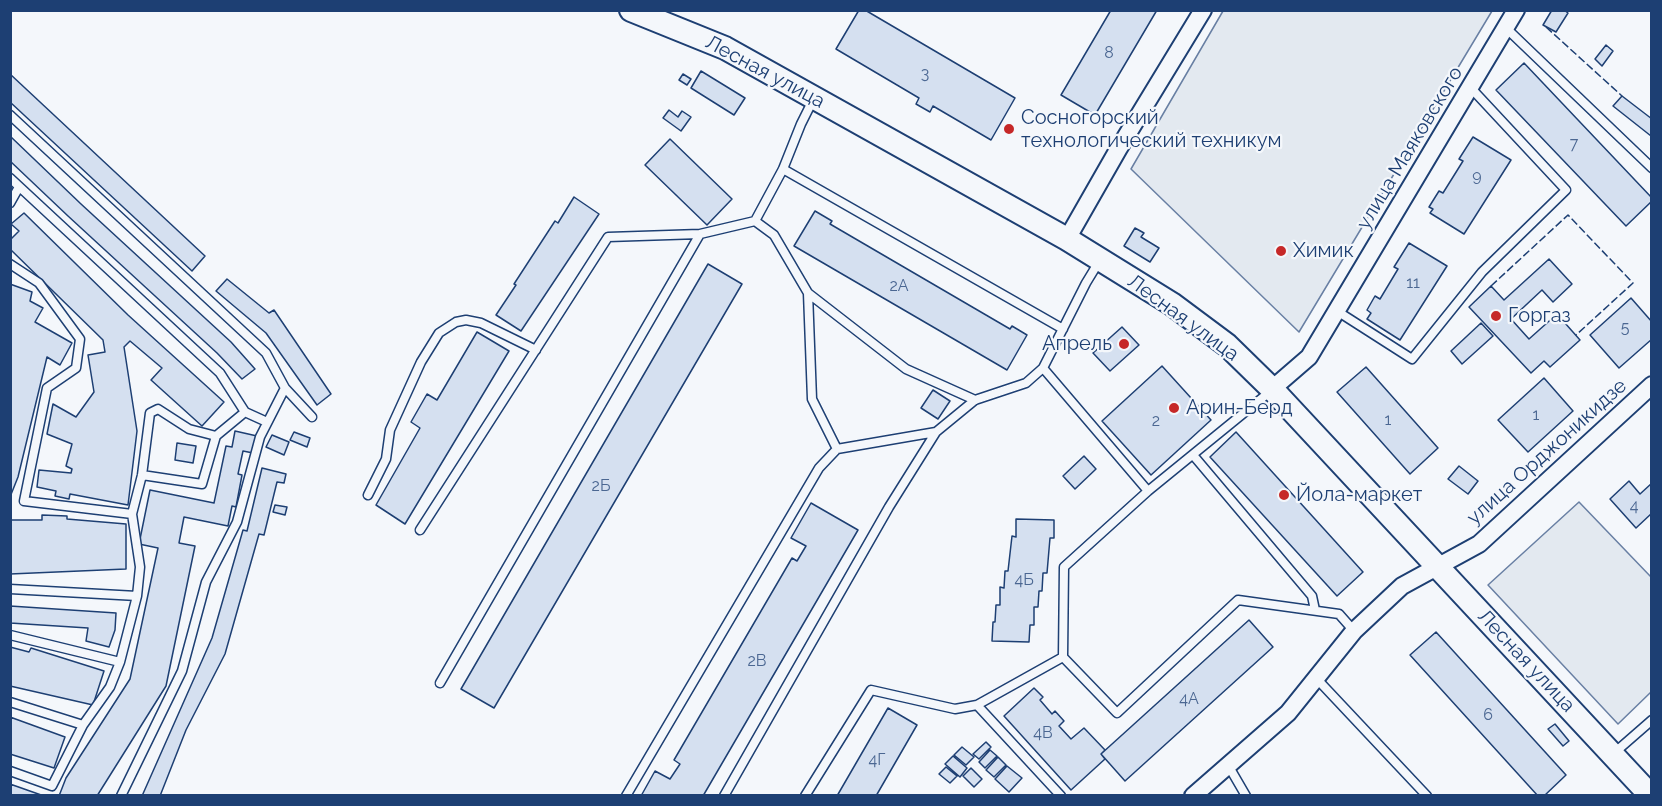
<!DOCTYPE html>
<html>
<head>
<meta charset="utf-8">
<style>
	body { margin:0 }
	#map { position:relative; width:1662px; height:806px; overflow:hidden; background:#f4f7fb; font-family:Raleway,sans-serif }
	canvas { display:block }
	.frame { position:absolute; inset:0; border:12px solid #1d3f73; pointer-events:none }
</style>
</head>
<body>
<div id="map">
<canvas width="1662" height="806"></canvas>
<div class="frame"></div>
</div>
<script>
const g = document.querySelector('canvas').getContext('2d');
g.lineJoin = 'round';
function paint(path, color) {
  g.fillStyle = color;
  g.fill(path, 'evenodd');
}
function strokePath(path, color, width, dash) {
  g.strokeStyle = color;
  g.lineWidth = width;
  g.lineCap = dash ? 'butt' : 'round';
  g.setLineDash(dash || []);
  g.stroke(path);
}
function label(font, color, halo, rows, align = 'center') {
  g.font = font + ' Raleway,sans-serif';
  g.lineWidth = 4.5;
  g.setLineDash([]);
  g.textBaseline = 'middle';
  g.strokeStyle = halo;
  g.fillStyle = color;
  for (const [text, x, y, turn = 0] of rows) {
    g.save();
    g.translate(x, y);
    g.rotate((+turn || 0) * Math.PI / 180);
    g.textAlign = isNaN(turn) ? turn : align;
    if (halo) g.strokeText(text, 0, 0);
    g.fillText(text, 0, 0);
    g.restore();
  }
}
const green = new Path2D(`
	M1223,11h269l-193,321 -168,-163z
	M1579,502l72,75v115l-33,32 -130,-139z`);
paint(green, '#e3e9f0');
strokePath(green, '#687fa3', 1.5);
const building = new Path2D(`
	M859,10h6l150,88 -24,42 -58,-34 -3,6 -14,-8 3,-6 -83,-49z
	M1111,10h46l-62,105 -34,-20z
	M1552,10h12l4,3 -12,19 -13,-7z
	M1606,45l7,6 -11,15 -7,-7z
	M1524,63l128,135v3l-26,25 -130,-136z
	M701,71l44,27 -11,17 -43,-27z
	M10,74l195,182 -13,15 -182,-169z
	M683,74l8,5 -4,6 -8,-5z
	M1622,96l30,23 -1,17 -38,-30z
	M669,110l9,7 4,-6 9,6 -10,14 -18,-13z
	M10,136l71,68 150,138 24,27 -13,10 -25,-26 -149,-137 -58,-55z
	M1473,137l38,23 -47,74 -34,-21 3,-4 -4,-2 10,-16 4,2 20,-32 -4,-2z
	M670,139l62,60 -25,26 -62,-60z
	M574,197l25,17 -78,117 -25,-16 20,-30 -2,-1 41,-63 3,2z
	M815,211l17,10 -2,3 180,105 2,-3 15,9 -20,35 -213,-124z
	M24,213l104,102 96,87 -22,24 -51,-46 11,-12 -32,-27 -6,6 13,84 -9,74 -58,-11 -1,5 -14,-3 1,-5 -19,-4 2,-17 32,3 1,-4 -6,-3 6,-22 -25,-10 6,-30 23,13 18,-25 -6,-37 17,-3 -2,-12 -93,-91v-9l9,-9 -8,-7z
	M1135,228l9,5 -3,4 18,11 -9,14 -26,-16z
	M1409,243l38,23 -47,74 -33,-21 4,-6 -4,-3 8,-14 5,3 18,-30 -4,-2z
	M1549,259l23,25 -19,18 -11,-12 -31,29 18,20 28,-25 23,26 -30,27 -6,-6 -13,12 -62,-66 22,-21 13,14z
	M708,264l34,20 -248,424 -33,-19z
	M227,279l42,34 5,-3 57,84 -14,11 -51,-72 -50,-42z
	M10,284l22,8 -2,9 13,7 -8,14 37,21 -12,22 -13,-8 -29,120 -8,20z
	M1631,298l21,24v17l-33,29 -29,-33z
	M1481,323l12,13 -31,28 -11,-13z
	M1122,327l17,18 -29,26 -17,-18z
	M477,332l32,19 -104,173 -29,-19 44,-77 -9,-6 16,-28 10,6z
	M1162,366l49,54 -60,55 -49,-54z
	M1366,367l72,81 -28,26 -73,-82z
	M1544,378l29,33 -45,41 -30,-32z
	M933,390l17,11 -12,18 -17,-11z
	M235,431l22,5 -4,17 -10,-2 -5,23 4,1 -6,32 -4,-1 -4,20 -44,-9 -5,26 16,3 -29,140 -69,110h-38l7,-18 64,-99 28,-131 -19,-4 11,-54 64,13 12,-57 6,1z
	M294,432l16,6 -3,9 -17,-7z
	M1236,432l127,140 -26,24 -127,-139z
	M272,435l17,7 -5,13 -18,-8z
	M177,443l19,3 -3,17 -18,-3z
	M1084,456l12,13 -21,20 -12,-13z
	M1459,466l19,15 -10,13 -20,-15z
	M262,468l24,6 -2,9 -7,-1 -13,53 -5,-1 -34,120 -39,76 -26,66h-18l70,-158 31,-108 4,1z
	M1629,481l11,13 12,-11v30l-16,15 -26,-29z
	M811,503l47,27 -155,266h-62l14,-25 15,8 10,-15 -6,-4 118,-202 5,3 9,-15 -15,-8z
	M275,505l12,2 -2,8 -12,-3z
	M42,515l25,1v3l59,5v45l-116,5 1,-54h31z
	M1016,519l38,1v18h-4l-3,35h-4l-1,18h-3l-1,16h-4v18h-4l-1,17 -37,-1 1,-19h2l1,-17h4v-18l4,1 1,-17h3l4,-35 4,1z
	M10,606l106,7 -1,17 -6,17 -23,-6 2,-13 -78,-5z
	M1249,620l24,27 -148,134 -24,-27z
	M1436,632l130,143 -22,21h-6l-128,-141z
	M10,647l19,5 2,-4 73,23 -11,34 -83,-19z
	M1034,688l9,9 -3,3 12,14 3,-3 9,10 -5,5 12,13 13,-11 21,22 -4,4 4,5 -34,31 -67,-74z
	M888,708l29,17 -41,71h-39z
	M10,717l55,20 -11,31 -44,-14z
	M1555,724l14,17 -6,5 -15,-17z
	M986,742l5,5 -12,12 -6,-5z
	M962,747l12,10 -8,8 -12,-10z
	M990,750l7,6 -12,12 -6,-6z
	M953,756l14,12 -7,9 -15,-13z
	M998,757l8,8 -12,12 -8,-7z
	M1007,766l15,12 -13,14 -14,-13z
	M946,767l11,9 -7,7 -11,-9z
	M971,768l11,11 -8,8 -11,-11z
	M10,784l34,12h-34z`);
paint(building, '#d5e0f0');
strokePath(building, '#1d3f73', 1.5);
const service = new Path2D(`
	M1506,28l146,140
	M10,115l256,238 19,35 27,29
	M783,169l280,160
	M10,178l210,195 25,39 22,10
	M10,203l9,-16
	M755,221l19,14 34,58 98,76 69,31
	M10,264l29,19 41,56 -4,29 -29,20 -23,113 108,13
	M808,293l4,106 25,50
	M1337,311l75,48 70,-87 84,-82 -96,-103
	M1043,368l105,123
	M1193,455l119,141 3,14
	M142,475l60,9 14,-48
	M368,495l18,-36 4,-29 31,-68 18,-29 17,-11 10,-2 15,3 55,27
	M420,530l188,-293 92,-3
	M10,589l127,7
	M10,635l110,27
	M1063,657l54,56 121,-113 101,14 15,17
	M1316,678l111,118
	M440,683l260,-449 55,-13 28,-52 18,-45 13,-26
	M10,702l73,23
	M977,705l84,91
	M1613,754l39,-34
	M1228,765l18,31
	M10,771l42,15 31,-61 27,-38 10,-25 17,-66 3,-29 -8,-53 10,-39 8,-62 8,-4 31,20 27,7 29,-24
	M121,796l61,-125 24,-89 31,-60 23,-85 25,-49
	M626,796l193,-328 18,-19 99,-17 39,-32 51,-17 17,-15 43,-85 14,-23
	M724,796l165,-289 47,-75
	M805,796l66,-106 84,19 22,-4 86,-48 1,-90 84,-76 124,-101`);
const minor = new Path2D(`
	M1067,239l52,-91 84,-138
	M1272,389l37,-32 207,-347
	M1193,796l95,-83 66,-82 48,-45 77,-42 173,-159`);
const secondary = new Path2D(`
	M631,10l94,38 342,191 105,65 55,41 45,44 379,407`);
strokePath(service, '#1d3f73', 11);
strokePath(minor, '#1d3f73', 20);
strokePath(secondary, '#1d3f73', 26);
strokePath(service, '#f4f7fb', 8);
strokePath(minor, '#f4f7fb', 16);
strokePath(secondary, '#f4f7fb', 22);
strokePath(new Path2D(`
	M1546,27l76,69
	M1491,286l77,-71 65,68 -57,52`), '#1d3f73', 1.5, [8, 3]);
for (const [x, y, r, color] of [
	[1009,129,6,"#c62828"],
	[1281,251,6,"#c62828"],
	[1496,316,6,"#c62828"],
	[1124,344,6,"#c62828"],
	[1174,408,6,"#c62828"],
	[1284,495,6,"#c62828"]
]) {
  const dot = new Path2D();
  dot.arc(x, y, r, 0, 2 * Math.PI);
  g.fillStyle = color;
  g.fill(dot);
  strokePath(dot, '#f4f7fb', 2);
}
label('16px', '#4b6792', null, [
	["8",1109,53],
	["3",925,74],
	["7",1574,144],
	["9",1477,176],
	["11",1413,283],
	["2А",899,286],
	["5",1625,328],
	["1",1536,415],
	["1",1388,420],
	["2",1156,421],
	["2Б",601,486],
	["4",1634,506],
	["4Б",1024,580],
	["2В",757,661],
	["4А",1189,699],
	["6",1488,715],
	["4В",1043,733],
	["4Г",877,760]
]);
label('20px', '#1d3f73', '#f4f7fb', [
	["Лесная улица",765,72,28],
	["улица Маяковского",1410,148,-59],
	["Лесная улица",1183,318,36],
	["улица Орджоникидзе",1547,452,-42],
	["Лесная улица",1526,661,47]
]);
label('20px', '#1d3f73', '#f4f7fb', [
	["Сосногорский",1021,118],
	["технологический техникум",1021,141],
	["Химик",1293,251],
	["Горгаз",1508,316],
	["Апрель",1112,344,"right"],
	["Арин-Берд",1186,408],
	["Йола-маркет",1296,495]
], 'left');
</script>
</body>
</html>
